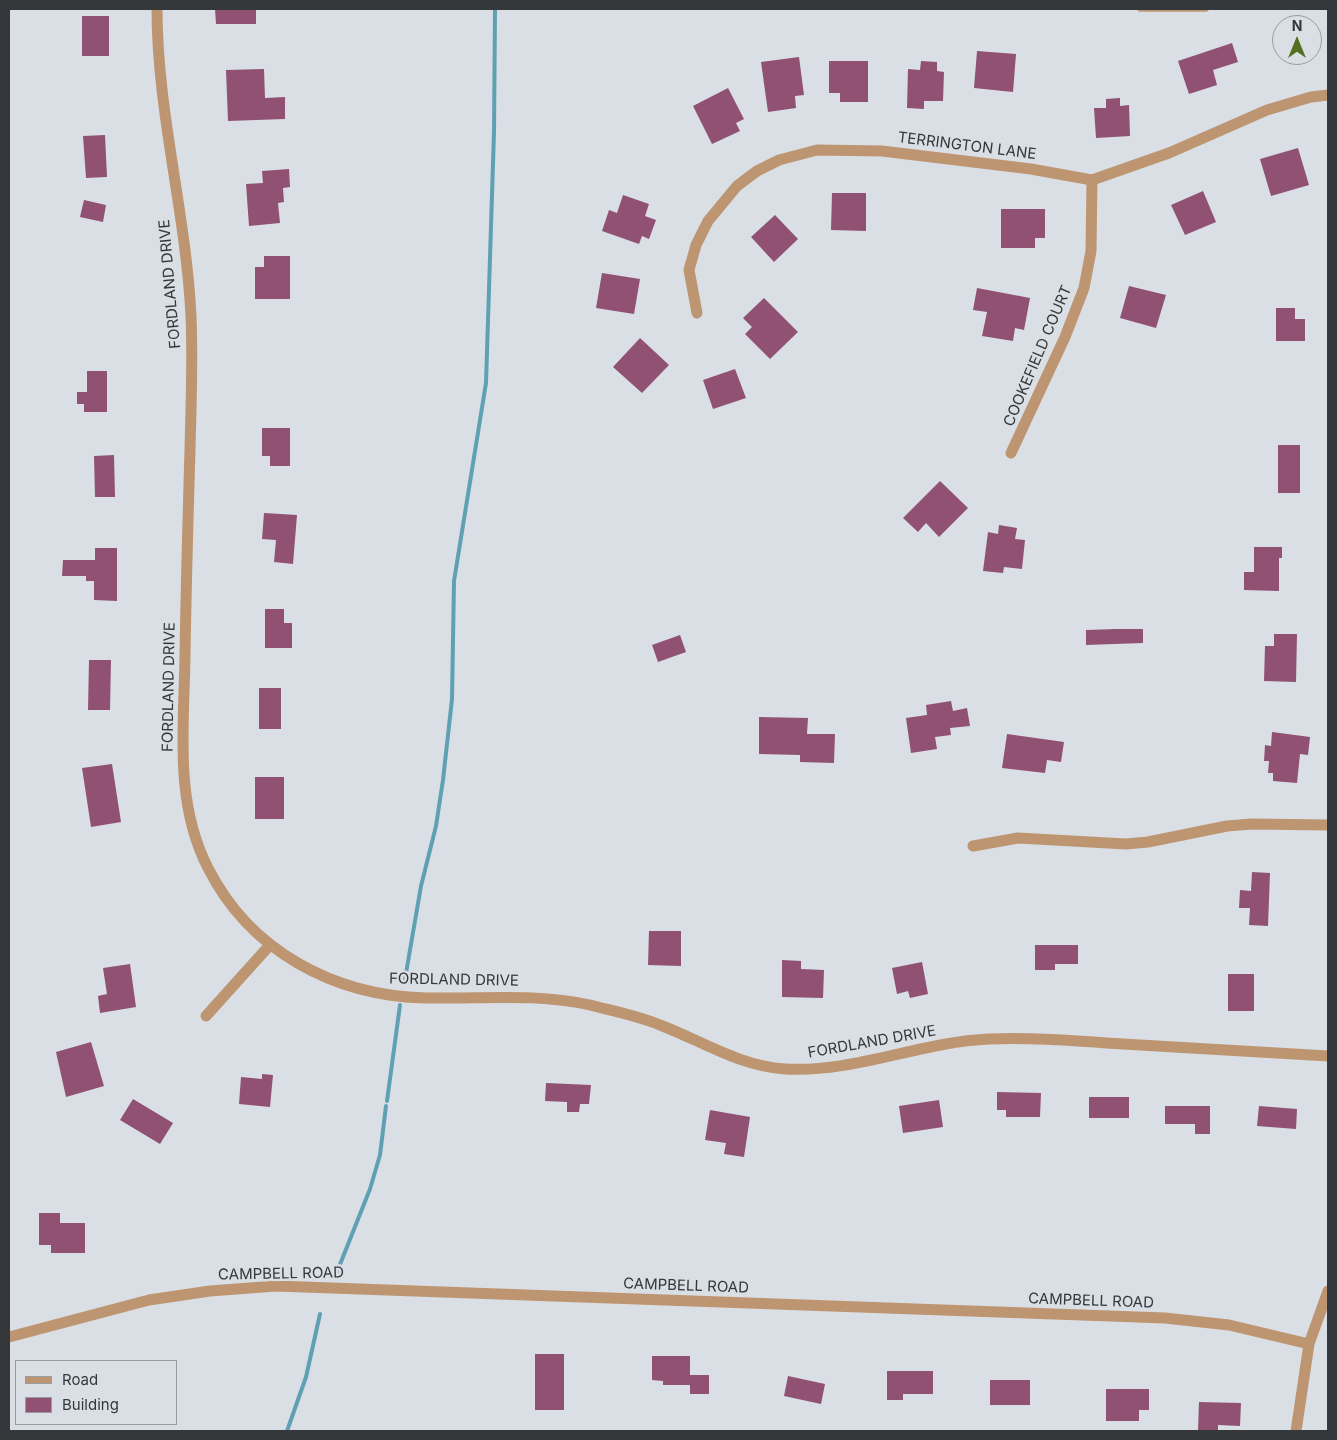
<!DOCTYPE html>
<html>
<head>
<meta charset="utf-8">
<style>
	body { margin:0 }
	#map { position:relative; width:1337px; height:1440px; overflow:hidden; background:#d9dfe5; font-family:Inter,sans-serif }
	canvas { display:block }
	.frame { position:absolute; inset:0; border:10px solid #35383a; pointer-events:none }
	.legend { position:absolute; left:15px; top:1360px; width:162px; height:65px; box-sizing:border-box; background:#d9dfe5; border:1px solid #979ca1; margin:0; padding:6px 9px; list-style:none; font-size:15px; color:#35383a }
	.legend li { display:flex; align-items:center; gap:10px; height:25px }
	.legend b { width:25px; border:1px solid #979ca1 }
	.north { position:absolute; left:1272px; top:15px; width:50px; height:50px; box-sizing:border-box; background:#d9dfe5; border:1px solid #979ca1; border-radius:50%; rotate:0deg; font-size:14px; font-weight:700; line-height:20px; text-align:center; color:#35383a }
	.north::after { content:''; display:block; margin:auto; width:18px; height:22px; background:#556f21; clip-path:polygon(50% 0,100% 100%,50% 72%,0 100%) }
</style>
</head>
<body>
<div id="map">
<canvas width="1337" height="1440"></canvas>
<div class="frame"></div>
<ul class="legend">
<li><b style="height:6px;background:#be9571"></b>Road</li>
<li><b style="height:14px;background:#905172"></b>Building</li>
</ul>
<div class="north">N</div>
</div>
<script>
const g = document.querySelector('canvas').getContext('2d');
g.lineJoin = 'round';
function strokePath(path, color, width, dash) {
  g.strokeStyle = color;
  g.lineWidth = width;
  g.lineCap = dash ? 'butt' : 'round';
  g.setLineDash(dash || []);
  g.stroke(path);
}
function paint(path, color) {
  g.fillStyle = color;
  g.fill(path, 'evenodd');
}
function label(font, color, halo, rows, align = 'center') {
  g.font = font + ' Inter,sans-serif';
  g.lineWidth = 5;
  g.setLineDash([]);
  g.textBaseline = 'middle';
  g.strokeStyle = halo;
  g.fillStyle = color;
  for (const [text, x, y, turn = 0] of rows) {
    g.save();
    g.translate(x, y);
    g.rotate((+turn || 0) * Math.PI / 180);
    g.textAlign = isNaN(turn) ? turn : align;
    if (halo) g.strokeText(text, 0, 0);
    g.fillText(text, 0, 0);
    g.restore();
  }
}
strokePath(new Path2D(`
	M405,979l16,-93 15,-60 7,-46 9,-81 2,-118 32,-198 8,-251 1,-123
	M387,1101l13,-96
	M335,1277l35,-88 10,-34 6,-49
	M287,1431l19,-54 14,-63`), '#5fa0b2', 4);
paint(new Path2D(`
	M215,9h41v15h-40z
	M82,16h27v40h-27z
	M1232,43l6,19 -25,8 4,15 -28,9 -11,-33z
	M977,51l39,3 -3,38 -39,-4z
	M799,57l5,38 -9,1 1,12 -28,4 -7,-50z
	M829,61h39v41h-28v-9h-11z
	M921,61l16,1v9l7,1 -1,29h-19v8l-17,-1 1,-39 12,1z
	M264,69l1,29 20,-1v22l-57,2 -2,-51z
	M728,88l16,31 -8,4 4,8 -28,13 -19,-38z
	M1120,98v8l9,-1 1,31 -34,2 -2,-30h12v-9z
	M105,135l2,42 -21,1 -3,-42z
	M1298,148l11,37 -38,11 -11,-37z
	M289,169l1,18 -7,1 1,14 -6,1 2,20 -31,3 -3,-42 17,-1 -1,-12z
	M1203,191l13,31 -31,13 -14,-30z
	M832,193h34v38l-35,-1z
	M623,195l26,9 -4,12 11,4 -7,19 -7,-3 -3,8 -37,-13 7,-21 8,3z
	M84,200l22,5 -3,17 -23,-5z
	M1001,209h44v29h-10v10h-34z
	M775,215l23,24 -24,23 -23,-25z
	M264,256h26v43h-35v-32h9z
	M602,273l38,6 -6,35 -38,-6z
	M1129,286l37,9 -10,33 -36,-10z
	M977,288l53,10 -6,32 -9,-2 -2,13 -31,-5 5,-24 -14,-2z
	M764,298l34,34 -28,27 -25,-25 7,-7 -9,-9z
	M1276,308h19v11h10v22h-29z
	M640,338l29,27 -27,28 -29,-26z
	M735,369l11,29 -33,11 -10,-29z
	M87,371h20v41h-23v-8h-7v-12h10z
	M262,428h28v38h-20v-10h-8z
	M1278,445h22v48h-22z
	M114,455l1,42h-20l-1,-41z
	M940,481l28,27 -29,29 -13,-14 -8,9 -15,-14z
	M264,513l33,2 -4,49 -19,-2 2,-22 -14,-1z
	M999,525l18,3 -2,11 10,1 -3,29 -18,-2 -1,6 -20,-2 5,-39 10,2z
	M1254,547h28v11h-3v33l-35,-1v-18h10z
	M95,548h22v53l-23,-1v-19h-8v-5h-24l1,-16h32z
	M265,609h19v14h8v25h-27z
	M1116,629h27v14l-57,2v-15z
	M1274,634h23l-1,48 -32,-1 1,-35h9z
	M680,635l6,17 -28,10 -6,-17z
	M89,660h22l-1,50h-22z
	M259,688h22v41h-22z
	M951,701l2,10 14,-3 3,18 -20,2 1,7 -16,2 2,12 -26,4 -5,-35 21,-3 -1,-10z
	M759,717l49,1 -1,16h28l-1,29 -34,-1v-7l-41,-1z
	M1272,732l38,5 -2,18 -8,-1 -3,29 -24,-2v-8h-5l1,-12h-5l1,-16 6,1z
	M1007,734l57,8 -3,20 -14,-2 -2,13 -43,-5z
	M112,764l9,58 -30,5 -9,-59z
	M255,777h29v42h-29z
	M1252,872l18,1 -2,53 -19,-1 1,-17h-11l1,-18 11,1z
	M649,931h32v35l-33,-1z
	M1035,945h43v19h-23v6h-20z
	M782,960l19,1v8l23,1 -1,28 -41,-1z
	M922,962l6,32 -18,4 -2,-7 -11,3 -5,-26z
	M130,964l6,43 -36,6 -2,-17 9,-2 -4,-26z
	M1228,974h26v37h-26z
	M91,1042l13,44 -38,11 -10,-45z
	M262,1074l11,1 -3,32 -31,-3 2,-27 21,2z
	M546,1083l45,2 -2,19h-9l-1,8h-12v-10l-22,-1z
	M997,1092l44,1 -1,24h-34v-7h-9z
	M1089,1097h40v21h-40z
	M133,1099l40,24 -13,21 -40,-24z
	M939,1100l4,27 -40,6 -4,-27z
	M1165,1106h45v28h-15v-10h-30z
	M1259,1106l38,3 -1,20 -39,-3z
	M710,1110l40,7 -6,40 -20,-3 2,-11 -21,-3z
	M39,1213h21v10h25v30h-34v-8h-12z
	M535,1354h29v56h-29z
	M652,1356h38v19h19v19h-19v-9h-27v-4l-11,-1z
	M887,1371h46v23h-30v6h-16z
	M788,1376l37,8 -4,20 -37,-8z
	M990,1380h40v25h-40z
	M1106,1389h43v21h-10v11h-33z
	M1199,1402l42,1 -1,23 -22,-1v6h-20z`), '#905172');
strokePath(new Path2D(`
	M1140,9h66`), '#be9571', 5.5);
strokePath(new Path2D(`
	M157,9c0,103 29,204 34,307 2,44 0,89 -1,134 -2,68 -4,137 -5,206 -1,71 -11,146 23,212 42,83 126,128 218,130 56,1 110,-5 164,7 23,6 48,11 70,20 42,16 79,41 125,44 69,4 135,-27 204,-30 44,-2 89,2 134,5 68,4 137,8 205,12
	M697,313l-8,-43 7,-25 12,-24 29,-35 20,-15 22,-11 38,-10 65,1 149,18 61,11 77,-27 98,-43 44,-13 17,-2
	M1011,453l54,-116 19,-49 7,-37 1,-71
	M973,846l45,-8 108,6 22,-2 79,-16 25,-2 76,1
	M206,1016l63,-70
	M9,1337l140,-37 61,-9 66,-5 889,32 64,7 80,19
	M1296,1431l13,-87 19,-53`), '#be9571', 11);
label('15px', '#35383a', '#d9dfe5', [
	["TERRINGTON LANE",967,146,7],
	["FORDLAND DRIVE",170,284,-95],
	["COOKEFIELD COURT",1038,356,-67],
	["FORDLAND DRIVE",169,687,-89],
	["FORDLAND DRIVE",454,980,1],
	["FORDLAND DRIVE",872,1042,-10],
	["CAMPBELL ROAD",281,1274,-1],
	["CAMPBELL ROAD",686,1286,2],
	["CAMPBELL ROAD",1091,1301,2]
]);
</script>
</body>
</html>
